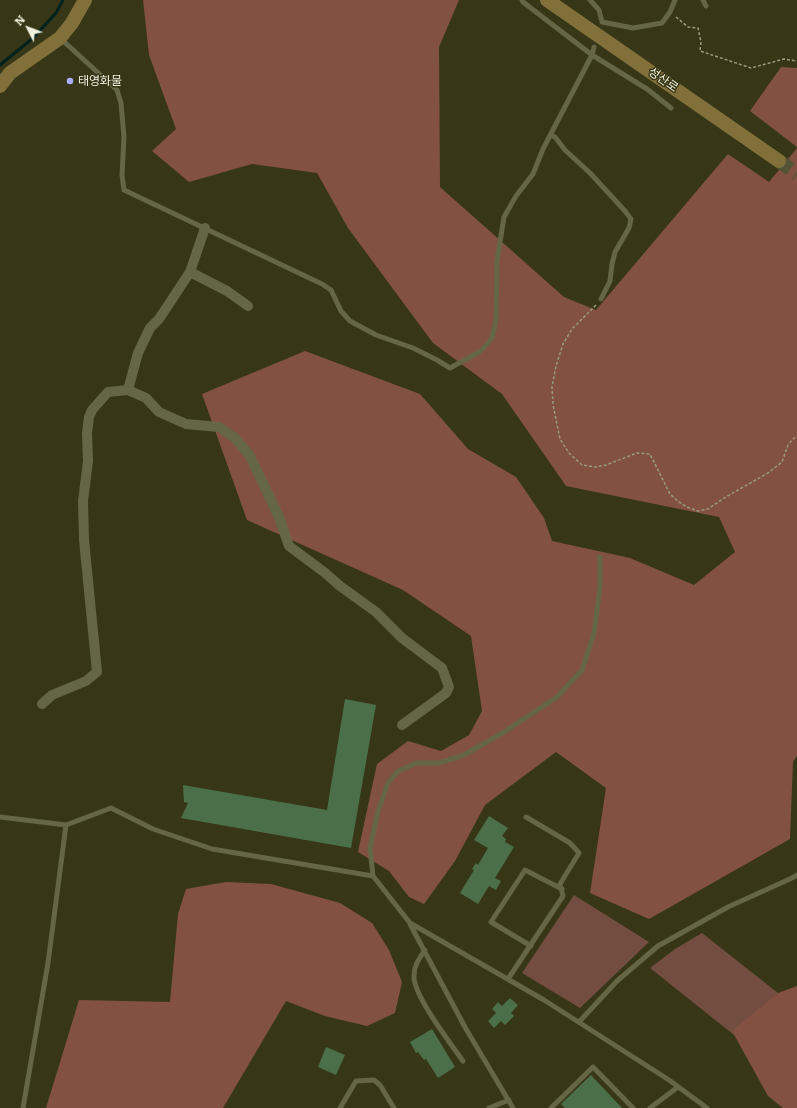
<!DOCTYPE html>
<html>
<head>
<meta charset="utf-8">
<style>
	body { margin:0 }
	#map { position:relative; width:797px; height:1108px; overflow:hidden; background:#373718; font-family:Literata,serif }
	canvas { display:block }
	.north { position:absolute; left:8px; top:8px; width:40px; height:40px; -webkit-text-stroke:3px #373718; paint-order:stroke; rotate:312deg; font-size:11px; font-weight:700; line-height:16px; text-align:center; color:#f0f0de }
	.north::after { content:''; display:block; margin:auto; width:14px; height:18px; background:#f0f0de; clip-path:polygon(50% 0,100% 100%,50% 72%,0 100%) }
</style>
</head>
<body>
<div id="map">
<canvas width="797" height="1108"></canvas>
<div class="north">N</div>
</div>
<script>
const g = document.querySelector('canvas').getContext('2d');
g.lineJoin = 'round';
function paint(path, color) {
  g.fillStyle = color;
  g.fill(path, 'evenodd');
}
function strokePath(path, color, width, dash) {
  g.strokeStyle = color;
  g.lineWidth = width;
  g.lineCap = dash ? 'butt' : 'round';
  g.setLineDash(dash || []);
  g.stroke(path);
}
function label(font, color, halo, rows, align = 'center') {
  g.font = font + ' Literata,"Noto Sans KR",serif';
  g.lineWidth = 3;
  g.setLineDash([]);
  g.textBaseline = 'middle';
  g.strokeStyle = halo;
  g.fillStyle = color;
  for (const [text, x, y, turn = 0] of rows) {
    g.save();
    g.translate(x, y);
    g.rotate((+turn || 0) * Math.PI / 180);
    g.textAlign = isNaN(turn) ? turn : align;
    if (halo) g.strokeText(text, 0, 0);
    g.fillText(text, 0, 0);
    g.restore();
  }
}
paint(new Path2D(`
	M574,895l75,47 -69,66 -58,-35z
	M702,933l76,60 -44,42 -84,-67 25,-19z`), '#724d40');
paint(new Path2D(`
	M143,0h316l-20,47 1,140 124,110 32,13 132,-156 41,28 28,-34v608l-4,6 -3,77 -141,80 -59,-26 16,-105 -50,-36 -71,53 -30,56 -31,43 -15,-7 -20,-26 -31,-19 19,-88 31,-23 33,10 28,-16 13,-24 -11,-75 -68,-46 -156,-70 -45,-126 103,-43 115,43 48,55 48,28 28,41 8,23 78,17 64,27 41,-33 -16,-35 -153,-31 -64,-92 -69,-51 -85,-115 -31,-55 -65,-9 -63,18 -37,-31 24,-22 -27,-74z
	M781,67l16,1v79l-47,-36z
	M226,882l45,2 69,19 32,20 17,27 13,32 -7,31 -28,13 -42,-10 -39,-15 -63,107h-177l33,-108 91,2 8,-88 8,-25z
	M797,986v122h-14l-15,-12 -36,-65 46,-38z`), '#835141');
strokePath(new Path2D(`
	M0,65l33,-27 23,-25 7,-13`), '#00221c', 3);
paint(new Path2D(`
	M345,699l31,6 -25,143 -170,-30 7,-15 -4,-1 -1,-17 144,25z
	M489,816l19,12 -6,8 4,3 -1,3 9,5 -19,31 6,3 -5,9 -7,-4 -11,18 -18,-11 14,-23 -2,-1 4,-6 2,2 10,-17 -14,-8z
	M510,998l8,7 -7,8 3,3 -9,9 -4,-4 -7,7 -6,-7 8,-8 -4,-4 6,-7 4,4z
	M432,1029l23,38 -17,11 -12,-19 -2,1 -6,-8 -2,1 -6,-11z
	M326,1047l19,8 -9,20 -18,-8z
	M591,1075l31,33h-57l-4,-4z`), '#4b6f49');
strokePath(new Path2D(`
	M779,161l18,13`), '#535336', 14, [14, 7]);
strokePath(new Path2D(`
	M676,17l12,10 10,1 3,14 -1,9 51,17 33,-9 13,2
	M596,305l-24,24 -9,15 -7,22 -4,21 1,18 7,34 9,14 13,12 13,2 11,-2 31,-12 13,1 20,40 9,8 8,5 11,4 10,-2 16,-11 44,-25 14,-11 6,-17 5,-6 4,-3`), '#999981', 1.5, [3, 2]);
strokePath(new Path2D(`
	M522,0l1,2 69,53 55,34 24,19
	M590,0l9,10 3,12 31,6 29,-5 8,-11 5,-12
	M703,0l3,6
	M61,39l56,51 4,13 3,34 -2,38 2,15 198,94 9,6 10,21 9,10 26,14 37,13 24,12 13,8 31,-17 11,-13 4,-18 1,-59 7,-44 12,-21 17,-22 10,-25 49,-94 2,-8
	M550,135l5,2 10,13 25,23 35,38 6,8 -2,9 -14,24 -3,12 -2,17 -9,18
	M600,557v30l-6,46 -12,37 -25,27 -53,35 -40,23 -25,8h-23l-19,9 -9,11 -10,28 -8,37 3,28 37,47 134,77 125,80 38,28
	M0,817l66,8 45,-17 42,21 59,20 161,27
	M410,924l56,105 47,79
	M531,946l-40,-24 34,-52 37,19
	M425,950c-6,9 -11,15 -11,26 -1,19 37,68 49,85
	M508,979l55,-83 -3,-12 19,-31 -9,-10 -44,-26
	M579,1022l38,-41 41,-35 70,-39 64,-29 5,-3
	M23,1108l25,-145 18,-138
	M340,1108l16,-27 18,-1 6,5 14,23
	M489,1108l20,-8
	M551,1108l42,-41 40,41
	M650,1108l28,-21`), '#656646', 5);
strokePath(new Path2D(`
	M190,272l37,19 21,15
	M128,390l10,-37 12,-25 9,-9 31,-47 15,-44
	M42,704l10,-9 34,-14 11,-9 -13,-132 -1,-39 5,-40 -1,-28 2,-16 3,-7 16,-18 20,-2 18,8 13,14 27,12 33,3 16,11 15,18 29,61 10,29 35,26 16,14 36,26 26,26 40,30 7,19 -3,6 -44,32`), '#656646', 10);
strokePath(new Path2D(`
	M547,0l232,161
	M0,86l10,-13 50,-35 12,-15 13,-23`), '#82703a', 14);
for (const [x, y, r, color] of [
	[70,81,4,"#adaffb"]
]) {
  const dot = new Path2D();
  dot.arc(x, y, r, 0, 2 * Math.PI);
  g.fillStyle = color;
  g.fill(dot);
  strokePath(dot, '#373718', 1.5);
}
label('12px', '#f0f0de', '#373718', [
	["성산로",663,80,35]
]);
label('12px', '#f0f0de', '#373718', [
	["태영화물",78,81]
], 'left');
</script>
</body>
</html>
